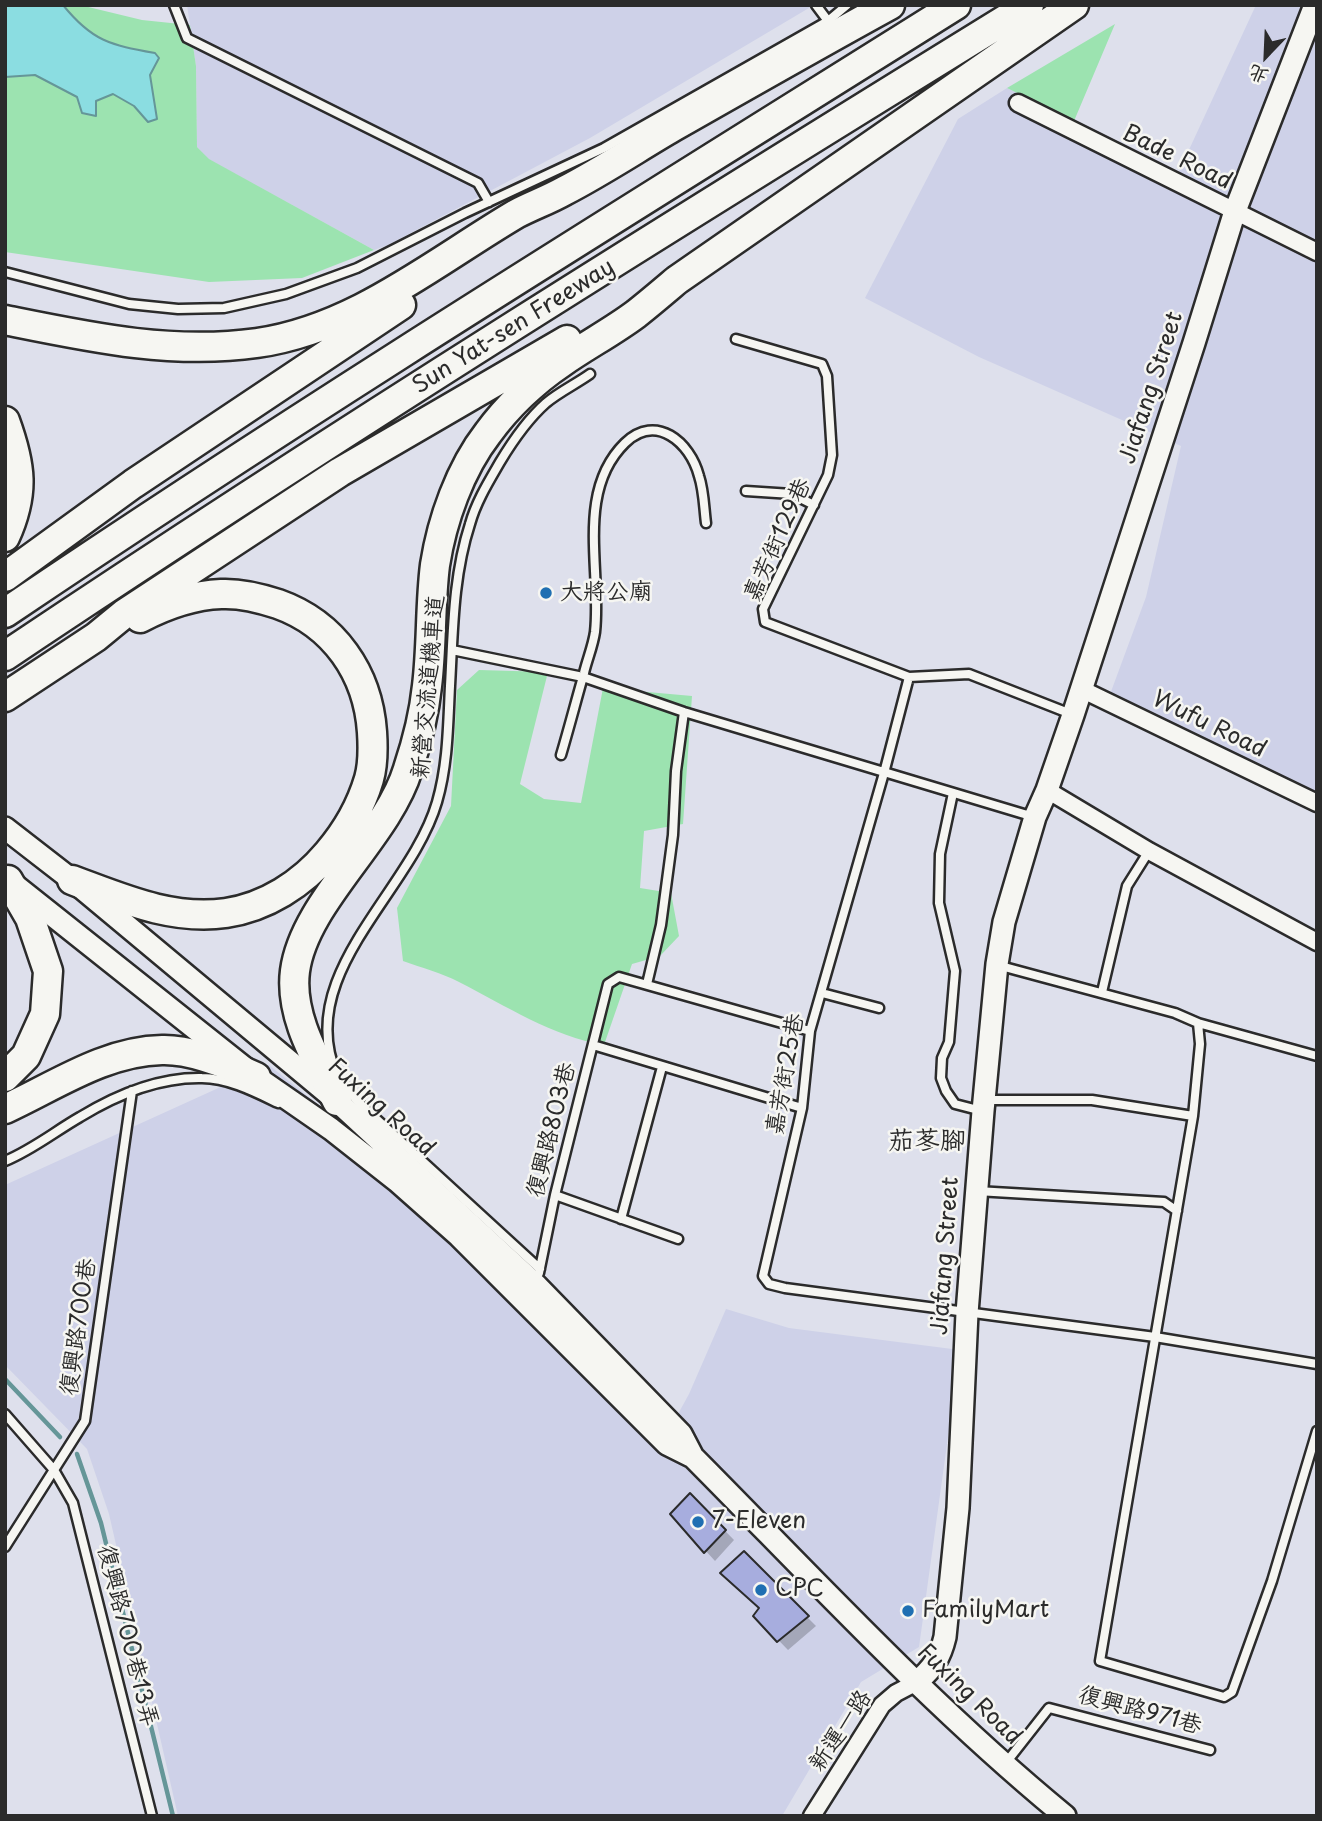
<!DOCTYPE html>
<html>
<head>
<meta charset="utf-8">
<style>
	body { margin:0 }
	#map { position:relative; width:1322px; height:1821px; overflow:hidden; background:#dee0ec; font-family:"Playpen Sans","LXGW WenKai TC",sans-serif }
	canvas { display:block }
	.frame { position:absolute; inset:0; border:7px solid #2b2b2b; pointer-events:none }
	.north { position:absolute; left:1231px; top:21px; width:70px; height:70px; -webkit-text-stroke:5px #f6f6f2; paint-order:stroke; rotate:203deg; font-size:19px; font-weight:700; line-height:28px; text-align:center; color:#2b2b2b }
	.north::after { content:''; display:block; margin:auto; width:24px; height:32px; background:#2b2b2b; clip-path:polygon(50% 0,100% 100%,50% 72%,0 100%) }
</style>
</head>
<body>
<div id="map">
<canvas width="1322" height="1821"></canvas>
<div class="frame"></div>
<div class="north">北</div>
</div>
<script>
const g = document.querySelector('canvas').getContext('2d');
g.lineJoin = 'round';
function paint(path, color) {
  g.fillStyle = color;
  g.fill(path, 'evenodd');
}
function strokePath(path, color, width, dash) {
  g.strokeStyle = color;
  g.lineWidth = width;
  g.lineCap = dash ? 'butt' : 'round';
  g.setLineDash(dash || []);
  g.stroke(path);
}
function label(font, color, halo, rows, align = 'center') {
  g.font = font + ' "Playpen Sans","LXGW WenKai TC",sans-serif';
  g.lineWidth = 5;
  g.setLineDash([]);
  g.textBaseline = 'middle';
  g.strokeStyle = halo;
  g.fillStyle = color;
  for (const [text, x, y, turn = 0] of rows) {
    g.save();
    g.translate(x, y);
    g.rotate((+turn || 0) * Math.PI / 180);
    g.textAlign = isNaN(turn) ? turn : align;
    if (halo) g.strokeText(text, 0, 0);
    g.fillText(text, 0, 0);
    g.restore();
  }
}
paint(new Path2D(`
	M187,5h627l-224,133 -202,107 -14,5 -166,-91 -11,-12 -1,-81z
	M1256,5h61v798l-208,-106 37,-100 35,-151 -202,-89 -114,-59 93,-179 49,-31 67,33 101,59z
	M269,1065l143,116 260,244 17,-31 37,-85 63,19 171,22 -41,297 -58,35 -79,134h-604l-69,-302 -22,-65 -82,-84v-180z`), '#ced1e8');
paint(new Path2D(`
	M5,5h75l62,15 48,5 6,41 1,81 12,12 165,91 -72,28 -93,4 -204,-30z
	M1115,24l-41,97 -67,-33z
	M479,670l69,2 -28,112 24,15 37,4 22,-115 89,8 -9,128 -39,7 -4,57 31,5 8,43 -19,20 -28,8 -28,81c-52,-9 -98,-39 -145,-63 -17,-9 -37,-14 -56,-21l-6,-53 54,-102 6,-116z`), '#9ce3b0');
const water = new Path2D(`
	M5,5h58c29,36 47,40 92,48l4,5 -9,17 7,44 -9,3 -14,-16 -21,-12 -17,7v15l-14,-3 -5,-16 -42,-22 -30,2z`);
paint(water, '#8bdde1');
strokePath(water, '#659698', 2);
paint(new Path2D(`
	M690,1495l44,45 -19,21 -43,-47z
	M744,1554l72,72 -28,24 -33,-34 6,-7z`), '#0003');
strokePath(new Path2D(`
	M5,1379l55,58
	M77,1454l24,69 72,293`), '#659698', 4.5);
const building = new Path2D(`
	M690,1493l36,37 -22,23 -34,-39z
	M744,1551l65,65 -32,26 -24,-26 6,-8 -39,-35z`);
paint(building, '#a7adde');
strokePath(building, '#2b2b2b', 2);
const lane = new Path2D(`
	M174,5l13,33 291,145 11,19
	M816,5l12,16
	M5,272l124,32 49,5 46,-1 62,-14 71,-26 108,-55 139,-65 224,-127 19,-16
	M736,339l86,25 5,12 5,79 -4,20 -65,134 2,13 144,55 60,-3 102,40
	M746,491l46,3 22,11
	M452,650l131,27 101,35 350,105
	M909,677l-25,96 -74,258 -8,77 -39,168 6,8 16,4 370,49 162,27
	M561,755c8,-27 15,-54 23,-82 3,-13 9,-27 11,-41 7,-62 -20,-140 30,-189 31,-30 65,-1 74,33 5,15 5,32 7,47
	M953,793l-13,61 -1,49 16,68 -6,71 -7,16 -1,20 5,13 9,13 27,7
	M997,965l178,48 23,10 119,33
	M647,984l14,-59 12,-90 3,-64 8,-59
	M1102,992l25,-106 22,-35
	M822,993l57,15
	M1198,1023l2,21 -7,72 -93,545 124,36 8,-5 40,-111 45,-150
	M593,1045l209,63
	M985,1100h107l101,16
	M5,1161c27,-11 49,-29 75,-44 36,-22 78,-40 122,-39 26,0 53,14 76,25
	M977,1191l187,11 13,9
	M555,1195l123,44
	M621,1219l41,-152
	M540,1269l-180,-165c-7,-9 -18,-19 -23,-29 -44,-101 74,-183 100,-273 11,-38 11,-76 13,-116 3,-54 3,-110 20,-162 6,-22 19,-43 30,-62 12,-20 28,-43 46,-59 13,-11 30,-19 44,-29
	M539,1273l16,-78 53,-211 11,-7 191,54
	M5,1414l49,56 19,33 79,313
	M5,1547l80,-126 47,-330
	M1005,1764l44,-56 161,42`);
const street = new Path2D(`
	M1018,103l299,149
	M1081,689l236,114
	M1047,790l102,61 168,91
	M812,1816l70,-111 14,-12 21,-11`);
const secondary = new Path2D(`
	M5,828l67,52 265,221 200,185 144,148 12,23c121,122 239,250 372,359
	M17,887l239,190 75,52 66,52 62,55 208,208 26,13
	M917,1682c16,-14 23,-24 28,-45l13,-129 9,-195 16,-202 14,-147 7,-42 31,-105 12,-27 26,-75 121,-372 41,-132 80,-206`);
const highway = new Path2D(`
	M5,320c84,17 166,35 252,23 98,-14 176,-80 259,-129 15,-8 32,-14 48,-23 37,-19 73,-43 109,-64 72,-41 144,-82 217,-122
	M5,421c16,44 20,72 0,116
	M5,577l128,-93 268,-179
	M5,613c312,-211 632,-408 951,-608
	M5,656c336,-225 680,-439 1024,-651
	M5,697l91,-60 28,-23 216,-142 227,-132
	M72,880c49,18 100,41 154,33 40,-6 76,-29 102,-60 18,-21 33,-47 41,-74 4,-14 4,-32 3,-47 -4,-59 -38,-108 -94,-128 -18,-6 -38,-11 -57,-10 -28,1 -56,11 -81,24
	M5,1077l21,-21 19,-42 3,-43 -18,-53 -22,-38
	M337,1101c-19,-39 -48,-84 -42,-130 9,-69 92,-133 113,-202 9,-27 16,-54 19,-83 5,-40 3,-81 8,-121 7,-45 25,-96 53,-132 19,-26 46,-52 73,-70 24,-17 51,-31 75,-49 14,-11 28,-23 41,-34l397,-275
	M5,1109c50,-23 100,-58 157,-59 30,-1 68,15 94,27`);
strokePath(lane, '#2b2b2b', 13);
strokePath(street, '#2b2b2b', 21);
strokePath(secondary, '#2b2b2b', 26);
strokePath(highway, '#2b2b2b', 33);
strokePath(lane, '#f6f6f2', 8);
strokePath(street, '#f6f6f2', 16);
strokePath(secondary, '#f6f6f2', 21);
strokePath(highway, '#f6f6f2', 28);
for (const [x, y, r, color] of [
	[546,593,7,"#1f6fb2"],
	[698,1522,7,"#1f6fb2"],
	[761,1590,7,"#1f6fb2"],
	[908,1611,7,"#1f6fb2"]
]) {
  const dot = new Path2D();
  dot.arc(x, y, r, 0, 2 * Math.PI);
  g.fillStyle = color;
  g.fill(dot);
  strokePath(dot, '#f6f6f2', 2.5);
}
label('23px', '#2b2b2b', '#f6f6f2', [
	["Bade Road",1177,158,26],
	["Sun Yat-sen Freeway",514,327,-32],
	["Jiafang Street",1152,388,-72],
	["嘉芳街129巷",778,540,-66],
	["新營交流道機車道",429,687,-85],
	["Wufu Road",1209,725,26],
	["嘉芳街25巷",786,1074,-80],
	["Fuxing Road",381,1108,42],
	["復興路803巷",552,1130,-76],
	["Jiafang Street",946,1256,-86],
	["復興路700巷",79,1327,-82],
	["復興路700巷13弄",127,1636,76],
	["Fuxing Road",969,1695,44],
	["復興路971巷",1140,1711,15],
	["新運一路",841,1731,-56]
]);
label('23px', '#2b2b2b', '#f6f6f2', [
	["大將公廟",560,593],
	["7-Eleven",712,1522],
	["CPC",775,1590],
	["FamilyMart",922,1611]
], 'left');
label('26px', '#2b2b2b', '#f6f6f2', [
	["茄苳腳",927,1142]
]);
</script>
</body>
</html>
